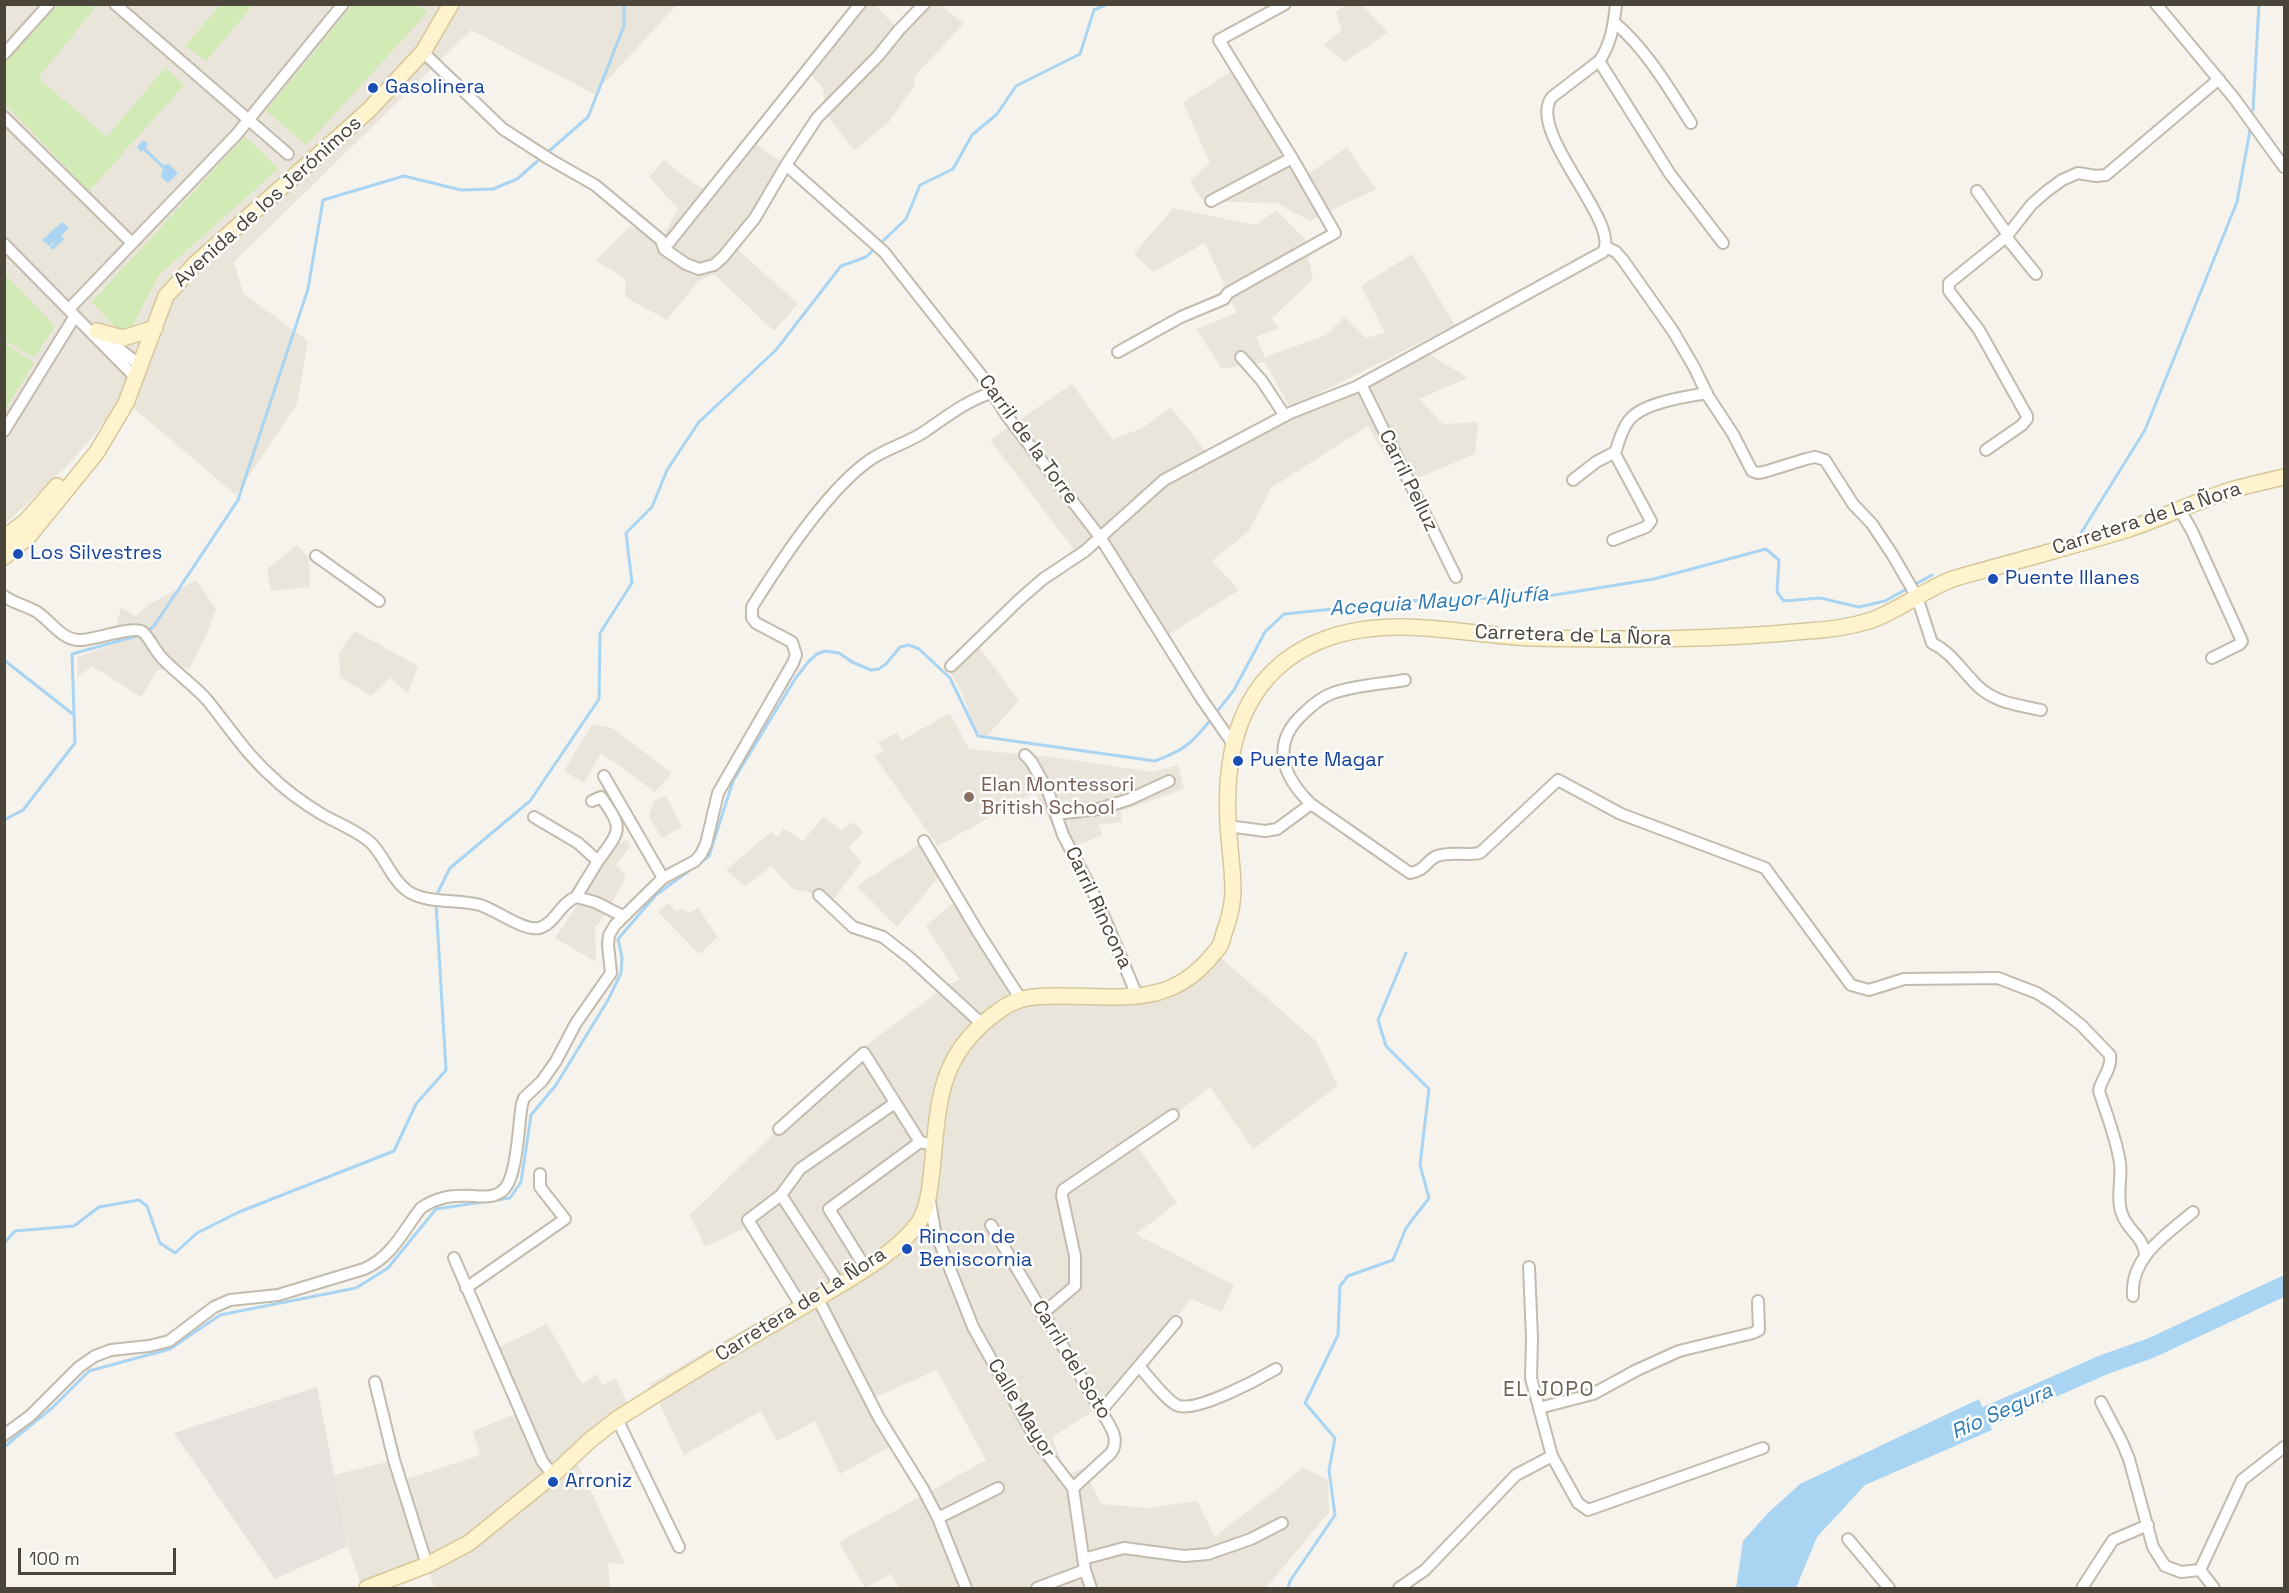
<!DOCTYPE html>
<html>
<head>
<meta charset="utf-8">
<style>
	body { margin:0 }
	#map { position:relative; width:2289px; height:1593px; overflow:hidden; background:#f6f3ec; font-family:"Space Grotesk",sans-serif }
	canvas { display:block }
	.frame { position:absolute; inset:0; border:6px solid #4b4439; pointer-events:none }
	.scale { position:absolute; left:18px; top:1548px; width:158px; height:27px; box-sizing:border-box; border:3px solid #4b4439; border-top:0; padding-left:8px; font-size:18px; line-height:21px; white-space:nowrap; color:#4b4439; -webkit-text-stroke:4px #fff; paint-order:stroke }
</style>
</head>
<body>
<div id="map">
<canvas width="2289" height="1593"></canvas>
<div class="frame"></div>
<div class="scale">100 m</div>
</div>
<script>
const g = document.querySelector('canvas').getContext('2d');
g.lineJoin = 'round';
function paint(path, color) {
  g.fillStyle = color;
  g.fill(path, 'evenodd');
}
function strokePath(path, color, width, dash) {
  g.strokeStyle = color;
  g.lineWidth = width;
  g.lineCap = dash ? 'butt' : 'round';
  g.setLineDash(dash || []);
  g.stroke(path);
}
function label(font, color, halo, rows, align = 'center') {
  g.font = font + ' "Space Grotesk",sans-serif';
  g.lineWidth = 5;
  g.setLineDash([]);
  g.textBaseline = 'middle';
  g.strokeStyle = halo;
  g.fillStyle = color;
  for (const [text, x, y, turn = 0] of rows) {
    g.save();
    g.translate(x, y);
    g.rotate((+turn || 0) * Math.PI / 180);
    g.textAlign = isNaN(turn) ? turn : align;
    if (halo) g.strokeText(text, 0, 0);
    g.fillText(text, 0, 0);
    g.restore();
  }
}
paint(new Path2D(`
	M1347,4l15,1 26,27 -43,30 -22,-17 19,-14 -6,-19z
	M5,5h672l-83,89 -123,-64 -237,232 9,31 65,48 -11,63 -61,91 -112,-95 -56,65 -63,59z
	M864,5h12l22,25 26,-25h16l24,18 -50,54 1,8 -27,38 -34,27 -28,-36 -3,-26 -13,-14z
	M1237,68l70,107 40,-28 29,42 -66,32 -33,-18 -74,-2 -13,-20 20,-18 -27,-61z
	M748,139l38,26 -52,81 64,58 -24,27 -60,-57 -16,7 -31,39 -42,-23 1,-17 -30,-20 34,-34 31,14 17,-31 -29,-32 15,-17 29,23 23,11z
	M1173,208l82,17 21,-15 28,28 9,41 -41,39 7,10 -23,9 9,20 61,-22 18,-18 22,21 19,-5 -24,-47 51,-32 43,71 -165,83 -25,-46 -43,7 -26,-40 41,-16 -32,-70 -52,29 -19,-18z
	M1424,351l44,27 -49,21 24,25 35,-2 -3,32 -73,31 -34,-59 -97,62 -22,43 -37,30 27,29 -76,48 -63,-100 -18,22 -92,-120 82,-56 40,55 29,-10 30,-22 38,49z
	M297,545l12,13 1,29 -39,4 -4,-22z
	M196,580l20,29 -7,20 -19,39 -32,2 -17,27 -49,-31 -15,12 1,-21 42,-15 -3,-18 4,-17 14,9 13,-11z
	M355,631l63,35 -10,27 -18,-15 -19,18 -31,-19 -1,-25z
	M977,644l42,57 -33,36 -10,-6 -15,-41 -13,-21z
	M950,713l19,36 90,9 93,14 26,-7 6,24 -63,22 1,11 -24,3 5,10 -38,15 -30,-58 -97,54 -64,-90 10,-4 -6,-10 19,-9 5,7z
	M592,724l20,4 60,45 -17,19 -54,-39 -17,30 -20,-12z
	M666,796l16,31 -20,11 -13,-21 5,-16z
	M823,817l18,13 13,-8 9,11 -14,14 12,15 -26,36 -42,-9 -22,-23 -25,20 -20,-16 45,-38 7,5 5,-9 20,13z
	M627,840l3,7 -14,18 10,12 -20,37 -11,13 1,35 -41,-24 33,-48 15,-26 8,-18z
	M924,841l19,31 -46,55 -40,-41z
	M955,901l42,67 12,29 43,-9 77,18 42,-8 48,-42 97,85 22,45 -85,63 -43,-62 -74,58 41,58 -41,31 98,51 -12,27 -31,-13 -82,102 -57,36 15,38 17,-7 17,36 46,4 50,-7 18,36 88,-69 25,12 1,32 -63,76h-367l-8,-14 -26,14 -26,-46 147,-82 -49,-90 -64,28 22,46 -55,30 -25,-53 -38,20 -16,-30 -77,44 -34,-71 152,-88 -9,-3 -48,-65 -40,19 -15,-32 173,-167 86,-64 11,-4 -34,-54z
	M669,903l6,8 8,-2 5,4 10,-5 20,29 -19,17 -41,-42z
	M547,1324l35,60 15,-10 5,11 14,-6 12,25 -58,43 55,117 -17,-1 2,25h-176l-7,-23 -65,23 -14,-42 -14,-71 60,-15 7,21 79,-26 -7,-24 48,-19 -28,-62z`), '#eae5da');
paint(new Path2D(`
	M317,1387l31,159 -73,33 -101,-146z`), '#e6e2dd');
paint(new Path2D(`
	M59,4l31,1 5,3 -57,70 69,59 58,-69 19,17 -95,106 -84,-87v-41z
	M221,4l32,1 -47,56 -21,-15z
	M352,5h65l11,7 -122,133 -40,-34z
	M245,136l33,33 -119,106 -27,51 -13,5 -27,-29z
	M4,273l51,53 -21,32 -29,-18z
	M5,344l29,19 -29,47z`), '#d2eab5');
paint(new Path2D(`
	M143,140l5,4 -2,4 17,17 6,-1 9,9 -10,10 -7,-6 2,-8 -20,-19 -2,2 -4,-5z
	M62,222l7,6 -7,7 -2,-1 4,5 -11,11 -3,-3 7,-8 -8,7 -7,-6z
	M1979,1399l13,31 -127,55 -48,52 -21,51h-60l7,-47 25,-28 32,-29z`), '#a9d4f2');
strokePath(new Path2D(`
	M2253,110l6,-106
	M2081,533l64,-103 92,-228 13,-72
	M146,633l8,-7 84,-126 70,-211 15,-89 81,-24 57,14 32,-1 24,-10 71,-62 36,-91v-22
	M4,660l70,55
	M1216,713l18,-23 31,-58 19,-18 138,-14 120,-3 112,-18 112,-30 13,11 -2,32 7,9 36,-3 39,9 26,-6 47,-26
	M4,820l19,-10 52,-67 -3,-89 68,-19
	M700,863l9,-7 24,-75 62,-102 14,-18 8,-7 8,-3 14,2 13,9 19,8 8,-1 7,-5 14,-17 9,-2 10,4 31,29 28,58 177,25c30,-11 37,-18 57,-43
	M437,894l13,-26 80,-67 69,-102 1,-66 32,-50 -6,-50 26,-26 15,-37 32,-48 77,-72 65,-84 25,-9 40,-38 14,-34 33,-16 19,-34 25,-21 19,-28 64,-32 14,-44 14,-6
	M4,1243l11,-12 59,-5 25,-19 40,-7 8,6 13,37 15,10 22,-20 42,-21 155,-61 22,-47 30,-34 -10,-167
	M4,1447l48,-39 37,-37 81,-22 50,-34 136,-27 32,-20 48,-59 74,-11 11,-16 10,-67 25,-30 52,-85 13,-27 1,-15 -4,-19 38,-44 38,-28
	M1288,1588l2,-7 45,-66 -6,-45 6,-32 -30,-35 33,-68 2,-49 8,-10 45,-16 13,-32 23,-30 -9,-33 9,-76 -43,-43 -8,-26 28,-67`), '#a9d4f2', 3);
strokePath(new Path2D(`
	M1963,1427l140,-62 48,-17 133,-62`), '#a9d4f2', 20);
const street = new Path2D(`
	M115,4l173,150
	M2156,4l78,94 50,69
	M1614,22c32,27 54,65 77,101
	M423,52l80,77 48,31 44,25 66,55 3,9 22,15 13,5 15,-4 9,-8 32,-39 31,-53 31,-47 61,-62 21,-26 25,-26
	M4,54l45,-50
	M1599,61l71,113 53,69
	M4,117l128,126
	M786,165l98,87 97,123 26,41 93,121 101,161 32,46
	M1977,191l31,44
	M1211,201l81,-43
	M2006,237l30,37
	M4,244l132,134
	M1606,247l10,5 7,8 50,71 21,36 14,29 25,38 19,37 6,2 6,-1 42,-13 9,-2 10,3 28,44 19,20 20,30 25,43 15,46c21,10 31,30 48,45 17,15 39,17 61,22
	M664,249l196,-245
	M69,309l167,-174 107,-131
	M104,337l37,29
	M1118,352l63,-35 43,-18 4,-6 107,-60 -43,-75 -73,-118 66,-36
	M1241,357l21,24 23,35
	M1361,384l95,193
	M4,431l71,-115
	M1986,450l36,-25 5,-6v-3l-48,-86 -30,-39v-8l57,-46 26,-33 15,-13 15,-11 16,-7 18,3 10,-1 113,-96
	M1573,480l23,-18 19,-10
	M2180,510l12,21 50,110 -2,3 -28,14
	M1613,540l33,-13 5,-6 -36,-67c3,-11 8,-27 15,-35 15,-17 56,-22 77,-26
	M316,556l63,45
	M4,596c10,8 22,9 33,16 14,9 25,29 44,28 13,0 54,-15 62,-8 7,7 12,18 19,26 14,15 32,27 46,43 20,25 37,51 61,73 16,16 34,29 54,41 16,9 33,15 47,27 15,14 21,38 39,50 20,12 49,7 71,13 16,5 43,26 59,23 16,-4 21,-25 37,-31l19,5 28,14
	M951,666l68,-66 24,-21 42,-28 79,-71 126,-67 66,-26 247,-135c19,-29 -78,-121 -51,-155l47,-36c12,-16 15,-37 17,-57
	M1025,755l6,6 17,30 15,44 34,65 41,98
	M604,776l59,102
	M592,801l9,-4c23,33 20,32 -3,64
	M1311,804c-28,-27 -41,-60 -8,-90 8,-8 19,-17 30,-21 22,-8 49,-9 72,-13
	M1056,814l43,-5 31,-10 39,-18
	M534,817l44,26 20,18 -22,36
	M1228,826l37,5 12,-2 34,-25 99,69c17,-3 15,-12 27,-17 14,-5 29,0 43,-3l78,-73 63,34 144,54 86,117 18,5 35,-11 94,-1 39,15 16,10 28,22 29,30c2,15 -9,23 -11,36 8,25 17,46 21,72 2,16 -4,36 2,51 5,16 21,22 23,40
	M924,841l54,91 42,66
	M819,895l34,32 30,10 27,21 72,66
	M779,1129l85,-76 56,89 14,3
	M781,1195l58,89
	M930,1202l5,29 38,96 64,114 36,47 12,82 6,18
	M991,1225l110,186c8,14 20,27 10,42l-38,35
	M454,1258l88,203 11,14
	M865,1267l-36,-58 91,-67
	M1529,1267l3,71 -1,40 21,78 26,47 10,7 175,-62
	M466,1288l99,-69 -25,-32v-13
	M2133,1296c-3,-39 34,-62 60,-84
	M817,1297l62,121 44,71 15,29 28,70
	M802,1307l-54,-87 33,-25 19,-26 95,-66
	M1042,1314l33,-28v-30l-13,-60 1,-6 110,-75
	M1139,1366c8,9 29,37 40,40 20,5 78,-26 97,-37
	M375,1382l19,78 33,105
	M2101,1402l21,40 7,17 24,88 12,19 16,6 19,-2 14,18
	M1539,1408l54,-14 44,-24 42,-19 74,-18 6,-3 -1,-29
	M1101,1411l75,-89
	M617,1419l62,128
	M4,1435l26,-19 49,-49 16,-11 16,-6 38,-4 20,-5 45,-34 16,-7 48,-5 86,-26c28,-12 39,-38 57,-61 18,-12 32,-13 53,-12 8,1 20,1 27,-4 17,-11 17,-68 21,-88l2,-6 18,-17 14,-20 20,-38 35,-50 -3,-28 1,-10 6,-10 48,-47 32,-17 6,-7 5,-10 12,-51 75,-130 3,-8 -4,-13 -36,-19 -4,-5v-11c28,-45 73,-114 115,-145 17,-13 39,-18 57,-30 22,-15 42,-31 67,-39
	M938,1518l60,-30
	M1848,1539l41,49
	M1083,1559l41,-11 60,8 24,-2 43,-15 31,-16
	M2200,1570l42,-90 42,-33
	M1037,1588l48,-18
	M1399,1588l26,-18 91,-95 36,-19
	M2082,1588l31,-48 35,-15`);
const secondary = new Path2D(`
	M97,331l26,7 32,-10
	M4,538l22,-17 31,-35
	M4,557l24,-20 69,-85 29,-49 40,-107 30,-33 173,-153 54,-58 28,-48
	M367,1588l60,-23 42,-22 84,-68 36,-34 28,-22c58,-37 118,-73 178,-108 36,-21 101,-55 124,-89 9,-14 11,-35 13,-52 7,-72 6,-118 71,-162 16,-11 33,-12 52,-12 65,-1 115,14 160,-44 6,-6 7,-11 9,-19 13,-35 9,-50 6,-86 -8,-72 0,-153 68,-195 72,-44 158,-17 236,-14 92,2 182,2 273,-7 21,-1 46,-5 65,-11 27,-10 51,-29 78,-40 17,-6 35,-10 53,-15 42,-12 84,-23 126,-36 35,-12 68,-28 102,-39 18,-5 36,-9 53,-13`);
strokePath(street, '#c2bbae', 14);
strokePath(secondary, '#d6c79b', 18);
strokePath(street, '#fff', 10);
strokePath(secondary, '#fff3cd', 15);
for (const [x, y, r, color] of [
	[373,88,6,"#1a4fb4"],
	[18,554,6,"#1a4fb4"],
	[1993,579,6,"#1a4fb4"],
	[1238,761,6,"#1a4fb4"],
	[969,797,6,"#8d6e63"],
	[907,1249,6,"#1a4fb4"],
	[553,1482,6,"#1a4fb4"]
]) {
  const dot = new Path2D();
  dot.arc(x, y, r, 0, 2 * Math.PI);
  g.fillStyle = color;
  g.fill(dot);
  strokePath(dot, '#fff', 2);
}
label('20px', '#164399', '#fff', [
	["Gasolinera",385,88],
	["Los Silvestres",30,554],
	["Puente Illanes",2005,579],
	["Puente Magar",1250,761],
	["Rincon de",919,1238],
	["Beniscornia",919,1261],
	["Arroniz",565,1482]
], 'left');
label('20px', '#4b4439', '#fff', [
	["Avenida de los Jerónimos",268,202,-42],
	["Carril de la Torre",1028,440,54],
	["Carril Pelluz",1408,481,64],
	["Carretera de La Ñora",2147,519,-18],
	["Carretera de La Ñora",1573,636,2],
	["Carril Rincona",1098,908,65],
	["Carretera de La Ñora",801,1305,-32],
	["Carril del Soto",1071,1360,59],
	["Calle Mayor",1021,1409,59]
]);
label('20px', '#785e54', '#fff', [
	["Elan Montessori",981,786],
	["British School",981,809]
], 'left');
label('italic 21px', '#2e7ab2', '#fff', [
	["Acequia Mayor Aljufía",1439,602,-4],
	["Río Segura",2002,1412,-24]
]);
g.letterSpacing = '1.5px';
label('21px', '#6e6250', '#fff', [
	["EL JOPO",1549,1390]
]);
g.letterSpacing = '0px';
</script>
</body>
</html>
